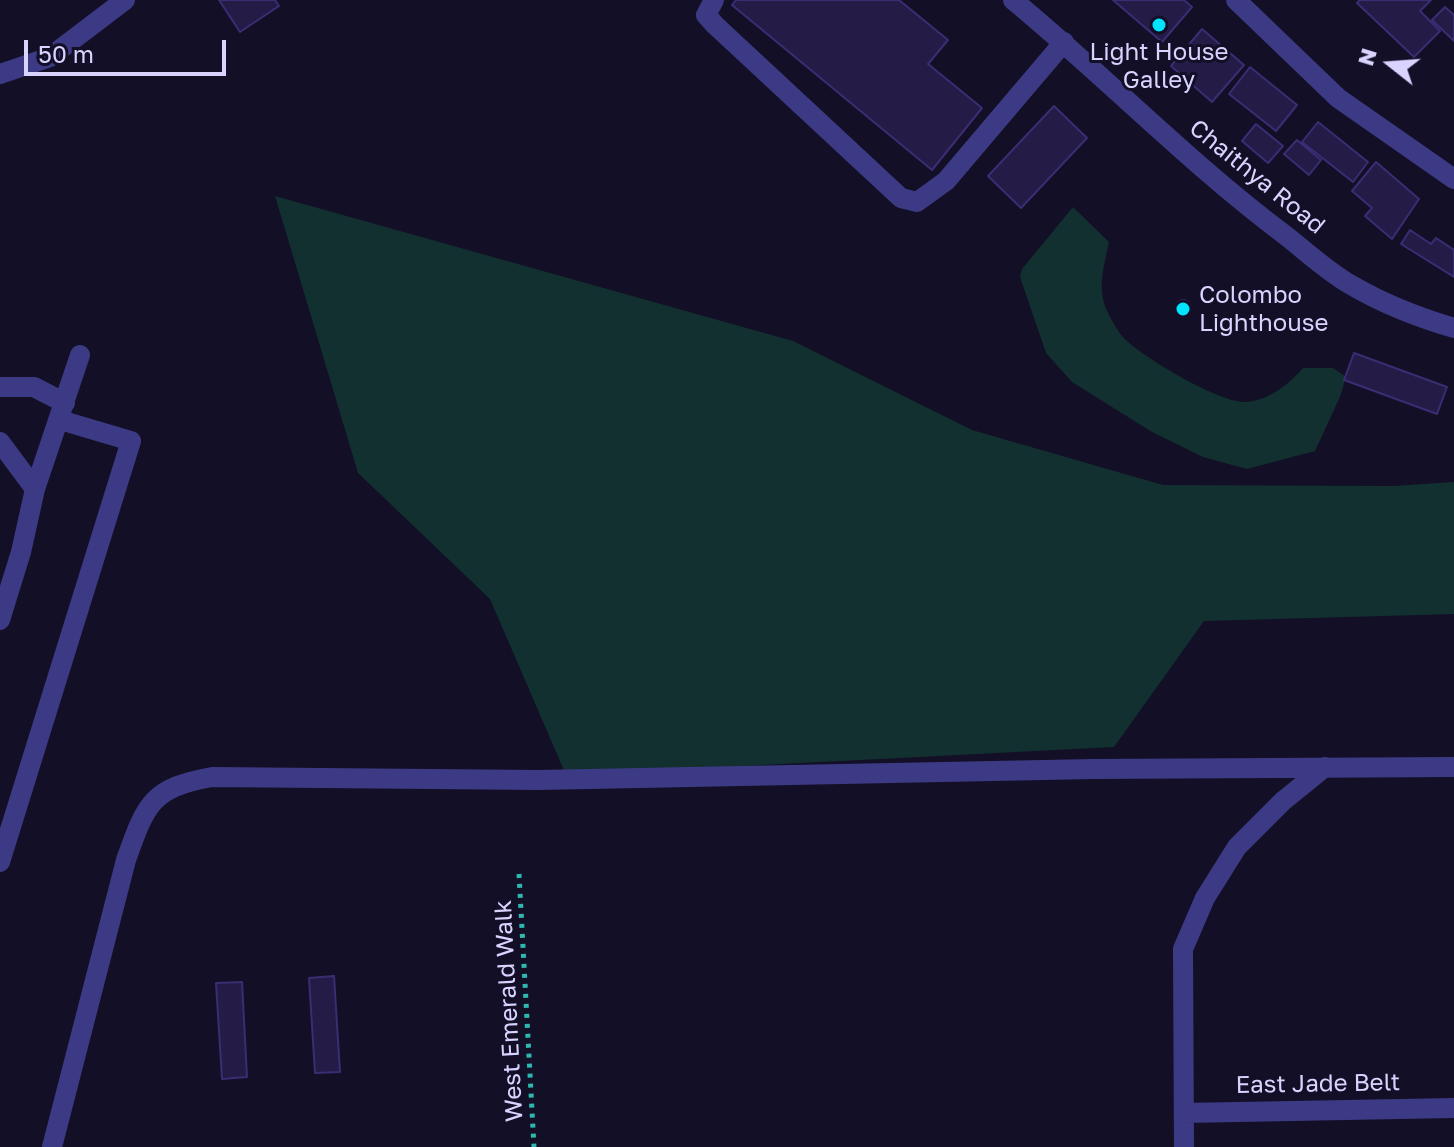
<!DOCTYPE html>
<html>
<head>
<meta charset="utf-8">
<style>
	body { margin:0 }
	#map { position:relative; width:1454px; height:1147px; overflow:hidden; background:#130f26; font-family:"Golos Text",sans-serif }
	canvas { display:block }
	.north { position:absolute; left:1350px; top:24px; width:80px; height:80px; -webkit-text-stroke:6px #130f26; paint-order:stroke; rotate:287deg; font-size:22px; font-weight:700; line-height:32px; text-align:center; color:#d9d4ff }
	.north::after { content:''; display:block; margin:auto; width:28px; height:36px; background:#d9d4ff; clip-path:polygon(50% 0,100% 100%,50% 72%,0 100%) }
	.scale { position:absolute; left:24px; top:40px; width:202px; height:36px; box-sizing:border-box; border:4px solid #d9d4ff; border-top:0; padding-left:10px; font-size:24px; line-height:28px; white-space:nowrap; color:#d9d4ff; -webkit-text-stroke:6px #130f26; paint-order:stroke }
</style>
</head>
<body>
<div id="map">
<canvas width="1454" height="1147"></canvas>
<div class="north">N</div>
<div class="scale">50 m</div>
</div>
<script>
const g = document.querySelector('canvas').getContext('2d');
g.lineJoin = 'round';
function paint(path, color) {
  g.fillStyle = color;
  g.fill(path, 'evenodd');
}
function strokePath(path, color, width, dash) {
  g.strokeStyle = color;
  g.lineWidth = width;
  g.lineCap = dash ? 'butt' : 'round';
  g.setLineDash(dash || []);
  g.stroke(path);
}
function label(font, color, halo, rows, align = 'center') {
  g.font = font + ' "Golos Text",sans-serif';
  g.lineWidth = 6;
  g.setLineDash([]);
  g.textBaseline = 'middle';
  g.strokeStyle = halo;
  g.fillStyle = color;
  for (const [text, x, y, turn = 0] of rows) {
    g.save();
    g.translate(x, y);
    g.rotate((+turn || 0) * Math.PI / 180);
    g.textAlign = isNaN(turn) ? turn : align;
    if (halo) g.strokeText(text, 0, 0);
    g.fillText(text, 0, 0);
    g.restore();
  }
}
paint(new Path2D(`
	M275,196l518,145 179,89 191,55 231,1 60,-4v132l-250,7 -90,126 -548,28 -76,-176 -132,-126z
	M1073,207l36,35c-4,20 -11,41 -5,61 3,10 12,25 18,33 16,19 99,68 124,66 23,-2 42,-17 57,-34h30l13,9 -6,20 -25,54 -68,18 -44,-12 -51,-25 -80,-50 -26,-29 -26,-76 2,-8z`), '#12302f');
const building = new Path2D(`
	M219,0h56l4,6 -39,26z
	M736,0h163l49,40 -20,24 54,44 -50,62 -200,-165z
	M1113,0h71l8,7 -30,35z
	M1360,0h71l-11,11 20,20 -26,26 -57,-54z
	M1445,7l9,8v26l-22,-21z
	M1202,29l42,36 -32,37 -41,-36z
	M1250,67l47,38 -21,26 -47,-37z
	M1054,106l33,32 -66,70 -33,-32z
	M1318,122l50,40 -15,20 -51,-40z
	M1256,124l27,22 -15,17 -26,-22z
	M1297,140l24,20 -12,15 -25,-21z
	M1376,162l43,37 -27,40 -27,-23 7,-8 -20,-17z
	M1410,230l21,14 5,-6 18,12v27l-53,-33z
	M1175 308a8 8 0 1 1 16 0a8 8 0 1 1-16 0Z
	M1354,353l93,34 -10,27 -93,-34z
	M334,976l6,96 -25,1 -6,-95z
	M242,982l5,95 -25,2 -6,-96z`);
paint(building, '#241b47');
strokePath(building, '#3b2d73', 2);
strokePath(new Path2D(`
	M519,874l15,273`), '#2fb8b0', 5, [4, 6]);
strokePath(new Path2D(`
	M714,0l-8,15 9,10 186,173 16,4 29,-21 118,-139
	M1013,0c92,76 176,163 272,235 22,17 44,38 68,51 31,18 67,32 101,42
	M1236,0l102,98 116,81
	M0,74l50,-17 75,-57
	M0,387h34l31,16
	M0,442l35,47
	M0,620l21,-68 14,-63 45,-134
	M0,862l131,-421 -71,-21
	M1184,1113l270,-5
	M52,1147l74,-287c20,-56 25,-72 86,-83l327,3 555,-11 360,-2
	M1184,1147l-1,-198 22,-51 32,-51 46,-46 42,-34`), '#3d3a85', 20);
for (const [x, y, r, color] of [
	[1159,25,8,"#00e5ff"],
	[1183,309,8,"#00e5ff"]
]) {
  const dot = new Path2D();
  dot.arc(x, y, r, 0, 2 * Math.PI);
  g.fillStyle = color;
  g.fill(dot);
  strokePath(dot, '#130f26', 3);
}
label('24px', '#d9d4ff', '#130f26', [
	["Light House",1159,52],
	["Galley",1159,80],
	["Colombo",1199,295,"left"],
	["Lighthouse",1199,323,"left"]
]);
label('24px', '#d9d4ff', '#130f26', [
	["Chaithya Road",1257,177,39],
	["West Emerald Walk",509,1011,-93],
	["East Jade Belt",1318,1084,-1]
]);
</script>
</body>
</html>
